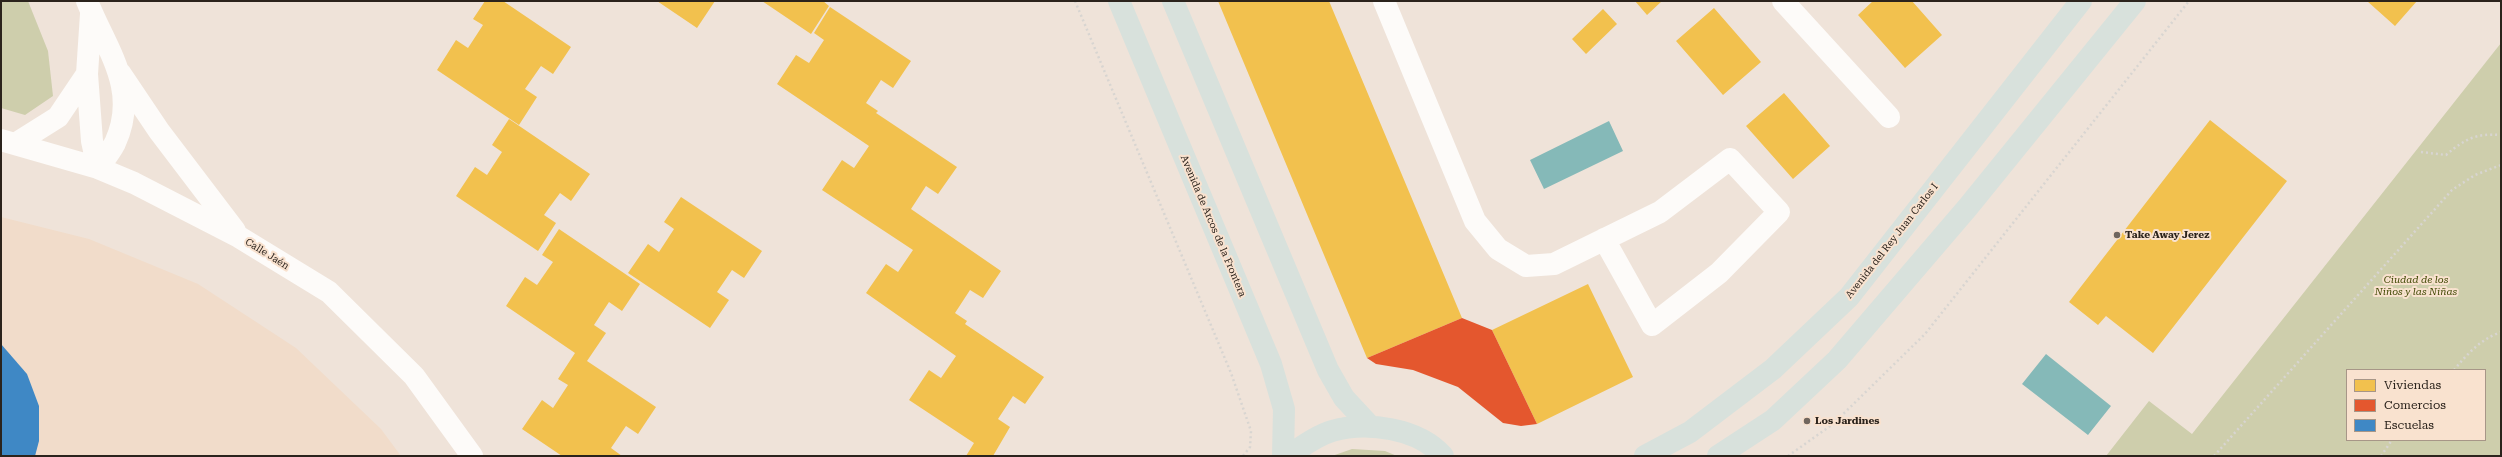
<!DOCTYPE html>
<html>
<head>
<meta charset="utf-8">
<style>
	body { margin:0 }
	#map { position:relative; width:2502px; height:457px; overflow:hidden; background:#efe3d9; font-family:"Roboto Serif",serif }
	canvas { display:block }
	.frame { position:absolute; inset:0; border:2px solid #2b231c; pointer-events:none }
	.legend { position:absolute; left:2346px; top:369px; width:140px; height:72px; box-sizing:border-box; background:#f9e2cf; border:1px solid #a79687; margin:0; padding:5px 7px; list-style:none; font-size:12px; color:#2b231c }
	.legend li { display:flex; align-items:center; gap:8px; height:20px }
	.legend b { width:20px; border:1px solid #a79687 }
</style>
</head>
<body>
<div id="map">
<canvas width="2502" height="457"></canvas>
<div class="frame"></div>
<ul class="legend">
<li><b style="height:11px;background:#f2c14e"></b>Viviendas</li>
<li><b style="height:11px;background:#e4572e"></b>Comercios</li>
<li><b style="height:11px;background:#3f88c5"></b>Escuelas</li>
</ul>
</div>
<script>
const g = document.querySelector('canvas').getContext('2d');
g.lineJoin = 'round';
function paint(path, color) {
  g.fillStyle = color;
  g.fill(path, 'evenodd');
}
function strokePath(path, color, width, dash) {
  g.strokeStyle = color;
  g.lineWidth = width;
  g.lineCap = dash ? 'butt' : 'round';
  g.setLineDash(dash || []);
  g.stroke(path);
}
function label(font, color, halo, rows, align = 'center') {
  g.font = font + ' "Roboto Serif",serif';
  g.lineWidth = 4;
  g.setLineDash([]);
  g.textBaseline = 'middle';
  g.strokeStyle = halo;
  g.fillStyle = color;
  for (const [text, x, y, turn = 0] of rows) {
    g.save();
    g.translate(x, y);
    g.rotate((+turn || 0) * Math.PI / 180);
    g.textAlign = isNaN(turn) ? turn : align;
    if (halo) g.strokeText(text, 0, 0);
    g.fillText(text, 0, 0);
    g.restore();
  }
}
paint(new Path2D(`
	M1,217l88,22 109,45 98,64 85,81 20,27h-400z`), '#f1dcca');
paint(new Path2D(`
	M1,1h27l20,50 5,45 -28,19 -24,-7z
	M2501,43v413h-395l43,-55 43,33zM2347,370h138v70h-138z
	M1352,449l33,2 12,5h-65z`), '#ceceac');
paint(new Path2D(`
	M1609,121l14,30 -79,38 -14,-29z
	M2046,354l65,52 -23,29 -66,-51z`), '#85b9b8');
paint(new Path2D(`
	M485,1h18l68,46 -18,27 -12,-8 -16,23 12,8 -18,28 -82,-55 19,-30 12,8 15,-23 -10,-6z
	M657,1h58l-18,27z
	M762,1h61l6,5 -18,28z
	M1218,1h111l133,317 -95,40z
	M1635,1h27l-15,14z
	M1873,1h39l30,34 -37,33 -47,-53z
	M2367,1h50l-22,25z
	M830,7l81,54 -18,27 -12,-8 -15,23 12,8 -2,2 81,54 -19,27 -12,-8 -15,23 90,62 -18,27 -13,-8 -15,23 12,8 -2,3 79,53 -19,27 -12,-8 -15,23 12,8 -17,29h-27l8,-13 -65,-43 20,-30 12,8 15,-22 -90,-63 20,-29 12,8 15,-22 -91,-60 20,-30 12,8 15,-22 -92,-62 19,-29 13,8 15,-23 -10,-7z
	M1714,8l47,54 -38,33 -47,-54z
	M1603,9l14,15 -31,30 -14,-15z
	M1784,93l46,53 -37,33 -47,-53z
	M509,119l81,55 -19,27 -11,-8 -16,22 12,8 -18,28 -82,-55 19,-29 12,8 15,-23 -10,-7z
	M2210,120l77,61 -134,172 -47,-37 -8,9 -29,-23z
	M681,197l81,54 -18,27 -12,-8 -15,22 12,8 -19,28 -82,-55 20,-29 11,8 15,-23 -10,-7z
	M559,229l81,55 -18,27 -13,-9 -15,23 12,8 -19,28 69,46 -18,27 -12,-8 -15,22 11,8h-60l-40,-27 20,-29 11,8 15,-23 -10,-6 17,-26 -69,-47 19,-29 12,8 16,-23 -11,-7z
	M1588,284l45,93 -96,47 -45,-94z`), '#f2c14e');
paint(new Path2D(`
	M1462,318l30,12 45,94 -16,2 -18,-3 -45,-36 -45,-17 -37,-6 -9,-6z`), '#e4572e');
paint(new Path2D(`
	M1,344l26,30 12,32v35l-4,15h-34z`), '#3f88c5');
strokePath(new Path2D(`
	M1075,1l156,372 20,58 -1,16 -7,9
	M2421,152l25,3c19,-16 30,-22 55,-20
	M2454,370c13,-16 27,-31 47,-38
	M1788,456l45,-32 92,-90 264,-333
	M2214,456l238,-266 23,-15 26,-10
	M2381,456l11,-16`), '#d8d5d1', 2.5, [2, 3]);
strokePath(new Path2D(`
	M87,1c19,48 53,88 28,142 -4,8 -11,17 -17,25
	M1384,1l91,220 23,28 28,17 28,-2 106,-52 70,-53 49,53 -60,61 -67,52 -48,-86
	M1783,1l106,116
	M120,73l39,58 76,100
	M87,74l5,67 6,27
	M1,140l97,28 36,15 105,54 90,55 85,84 58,80
	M15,144l43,-27 29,-43 4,-60`), '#fdfbf9', 22);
strokePath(new Path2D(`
	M1119,1l152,363 13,45 -1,47
	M1173,1l155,369 16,28 26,28
	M1289,456c13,-10 27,-20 43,-25 35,-10 86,-3 111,25
	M1645,456l45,-24 83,-63 76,-72 232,-296
	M1718,456l55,-36 64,-60 131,-153 167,-206`), '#d8e1dc', 22);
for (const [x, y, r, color] of [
	[2117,235,4,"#70665e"],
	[1807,421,4,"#70665e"]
]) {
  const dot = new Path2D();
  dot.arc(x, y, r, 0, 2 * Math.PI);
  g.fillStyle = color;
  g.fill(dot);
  strokePath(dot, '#f9e2cf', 1.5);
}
label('10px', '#2b231c', '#f9e2cf', [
	["Avenida de Arcos de la Frontera",1213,226,67],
	["Avenida del Rey Juan Carlos I",1892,241,-52],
	["Calle Jaén",267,254,32]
]);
label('bold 10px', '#2b231c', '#f9e2cf', [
	["Take Away Jerez",2125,235],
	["Los Jardines",1815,421]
], 'left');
label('italic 10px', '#3e4600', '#f9e2cf', [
	["Ciudad de los",2416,280],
	["Niños y las Niñas",2416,292]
]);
</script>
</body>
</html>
